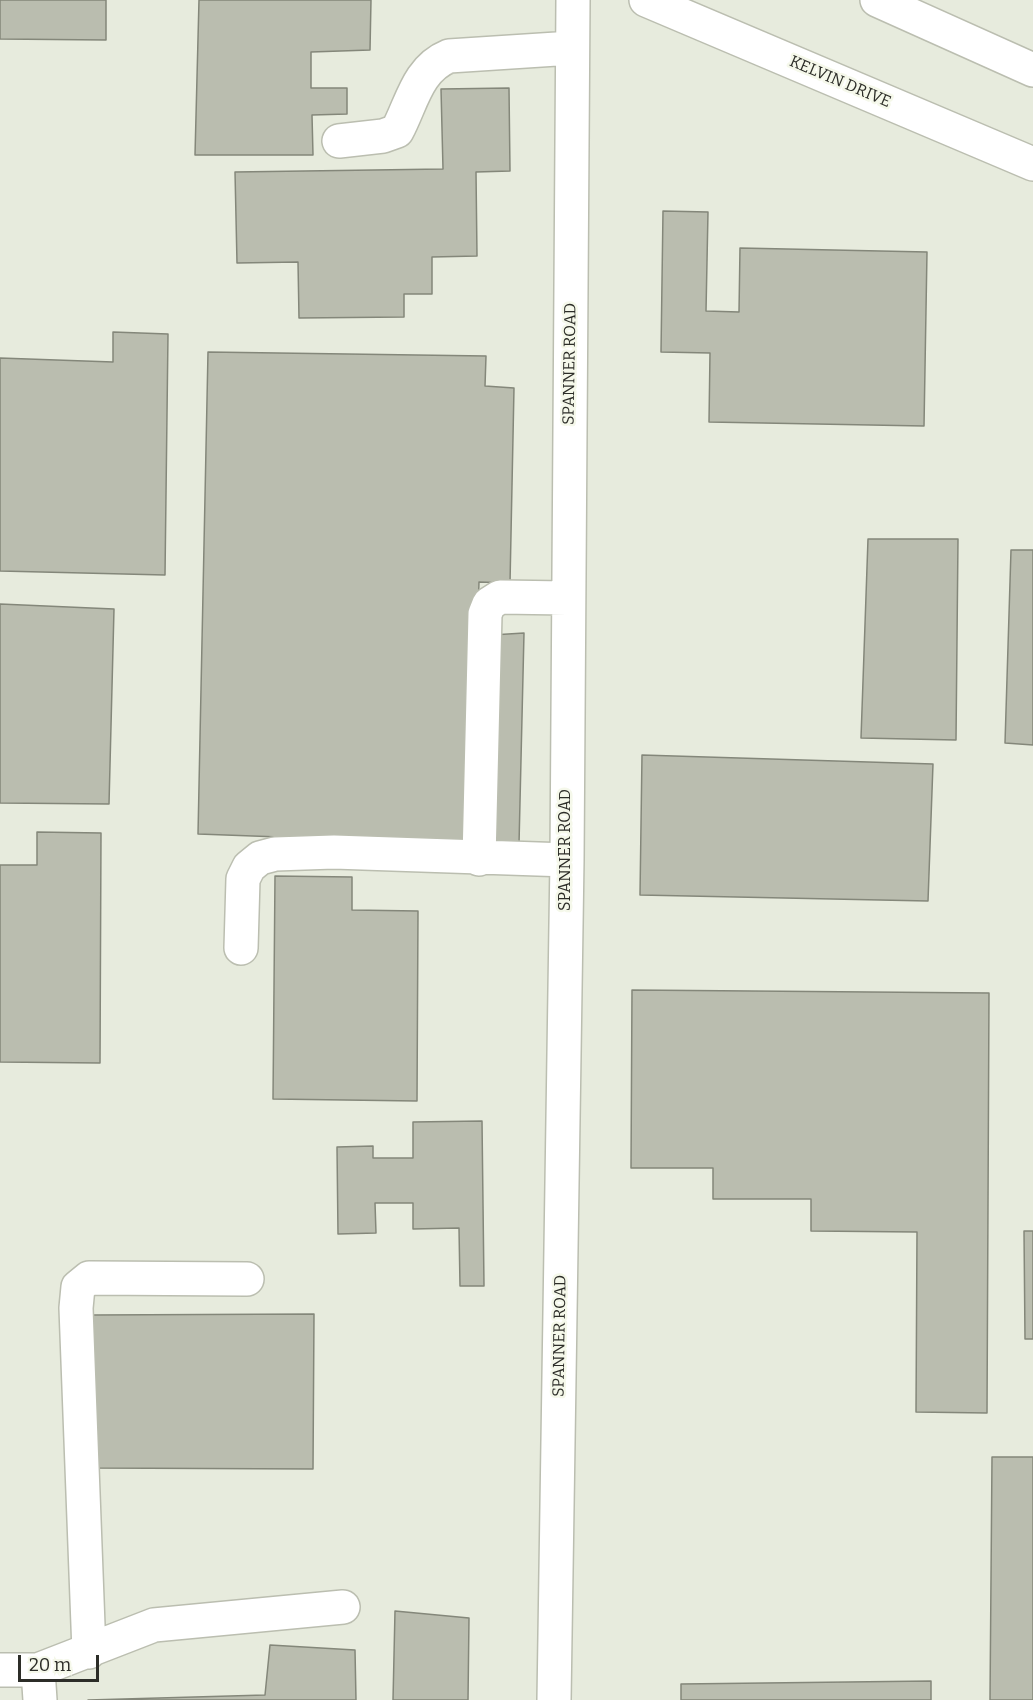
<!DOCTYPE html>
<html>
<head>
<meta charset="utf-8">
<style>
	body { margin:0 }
	#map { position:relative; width:1033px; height:1700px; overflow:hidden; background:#e7ebdd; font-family:Bitter,serif }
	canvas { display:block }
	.scale { position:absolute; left:18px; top:1655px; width:81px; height:27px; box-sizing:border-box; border:3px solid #2c2d28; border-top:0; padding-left:8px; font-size:18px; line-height:21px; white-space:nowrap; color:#2c2d28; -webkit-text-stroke:4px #f5f8ea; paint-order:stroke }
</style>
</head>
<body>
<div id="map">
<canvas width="1033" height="1700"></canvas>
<div class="scale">20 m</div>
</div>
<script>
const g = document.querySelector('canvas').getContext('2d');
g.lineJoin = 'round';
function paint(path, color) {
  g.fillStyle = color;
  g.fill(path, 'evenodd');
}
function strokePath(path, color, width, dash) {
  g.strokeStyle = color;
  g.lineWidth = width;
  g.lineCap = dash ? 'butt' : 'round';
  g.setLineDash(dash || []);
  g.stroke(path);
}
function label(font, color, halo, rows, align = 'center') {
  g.font = font + ' Bitter,serif';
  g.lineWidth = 5;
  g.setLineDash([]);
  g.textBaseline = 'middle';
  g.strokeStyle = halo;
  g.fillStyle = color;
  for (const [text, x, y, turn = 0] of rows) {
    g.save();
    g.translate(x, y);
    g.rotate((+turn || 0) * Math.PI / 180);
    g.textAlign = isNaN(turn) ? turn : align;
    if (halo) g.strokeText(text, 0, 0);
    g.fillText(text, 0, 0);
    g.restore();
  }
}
const building = new Path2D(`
	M0,0h106v40l-106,-1z
	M199,0h172l-1,50 -59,2v36h36v26l-35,1 1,40h-118z
	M509,88l1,83 -34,1 1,84 -45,1v37h-28v23l-105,1 -1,-56 -61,1 -2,-91 208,-3 -2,-80z
	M663,211l45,1 -2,99 33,1 1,-64 187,4 -3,174 -215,-4 1,-69 -49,-1z
	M113,332l55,2 -3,241 -165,-4v-213l113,4z
	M208,352l278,4 -1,30 29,2 -4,195 -31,-1 -8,262 -273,-10z
	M868,539h90l-2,201 -95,-2z
	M1011,550h22v195l-28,-2z
	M0,604l114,5 -5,195 -109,-1z
	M524,633l-5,211 -31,-1 4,-208z
	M642,755l291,9 -5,137 -288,-6z
	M37,832l64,1 -1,230 -100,-1v-197h37z
	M275,876l77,1v33l66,1 -1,190 -144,-2z
	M632,990l357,3 -2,420 -71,-1 1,-180 -106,-1v-32h-98v-31h-82z
	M482,1121l2,165h-24l-1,-58 -46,1v-26h-38l1,30 -38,1 -1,-87 36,-1v12h40v-36z
	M1024,1231h9v108h-8z
	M314,1314l-1,155 -219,-1 -1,-153z
	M992,1457h41v243h-43z
	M395,1611l74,7 -1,82h-75z
	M270,1645l85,5 1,50h-268l177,-5z
	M931,1681v19h-250v-16z`);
paint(building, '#babdaf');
strokePath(building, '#84877a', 1.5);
const minor = new Path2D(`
	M646,0l387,164
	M877,0l156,70
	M339,141l44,-5 14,-5c15,-28 20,-62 52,-75l123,-8
	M479,859l6,-245 4,-10 11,-7 67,1
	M241,948l2,-69 6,-12 11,-9 15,-4 59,-2 233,8
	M89,1652l-13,-344 2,-21 11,-9 158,1
	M0,1670h38l116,-45 189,-18
	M38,1670l2,30
	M554,1700l13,-840 6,-860`);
strokePath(minor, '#bbbeb0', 36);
strokePath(minor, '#fff', 33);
label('16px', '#2c2d28', '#f5f8ea', [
	["KELVIN DRIVE",840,82,23],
	["SPANNER ROAD",570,364,-89],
	["SPANNER ROAD",566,850,-90],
	["SPANNER ROAD",560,1336,-89]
]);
</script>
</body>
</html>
